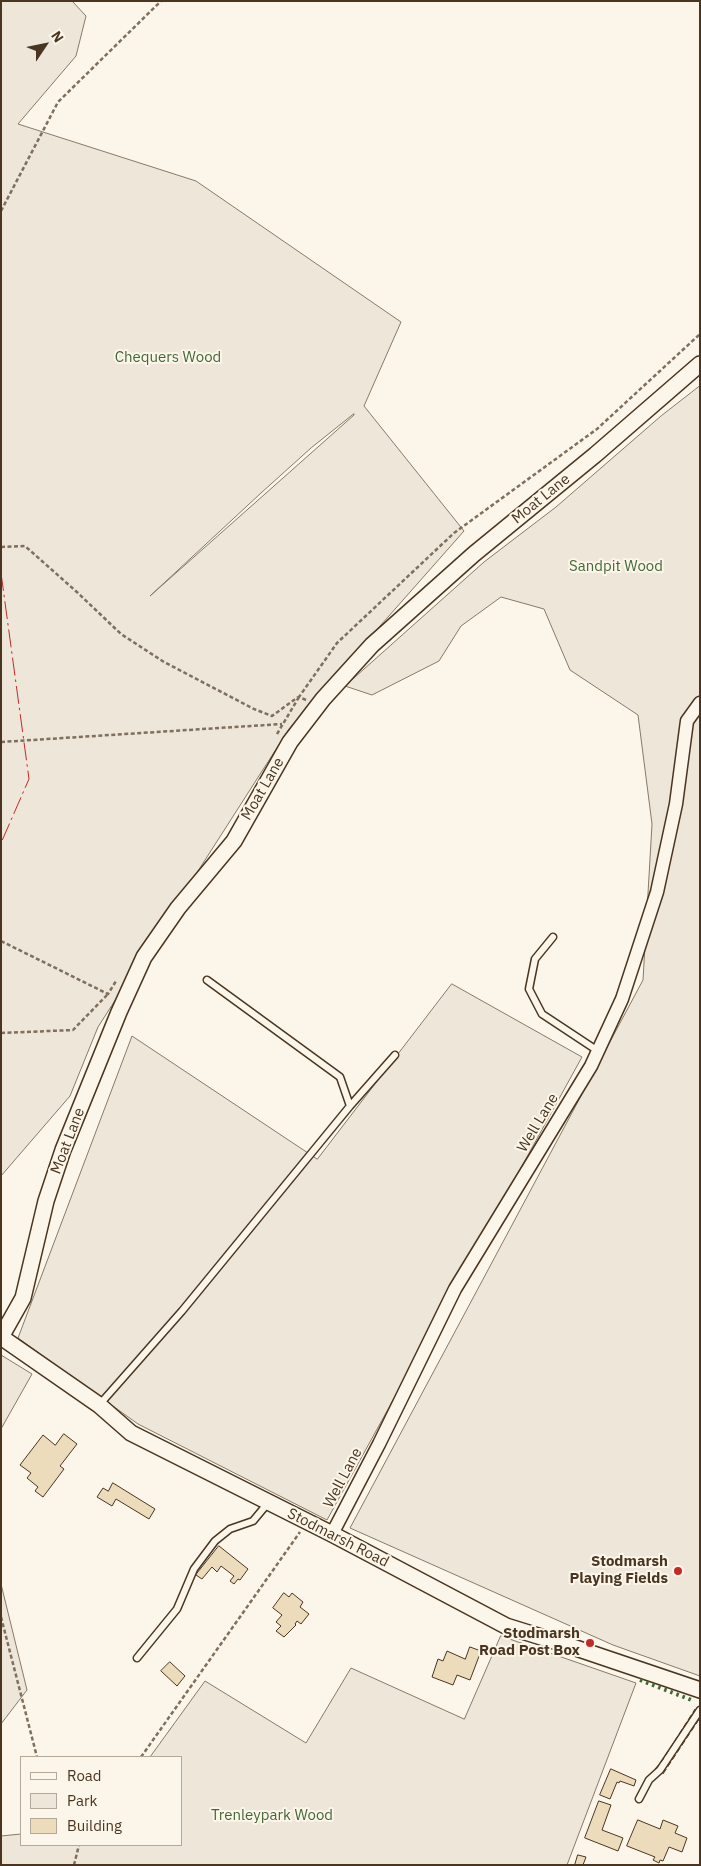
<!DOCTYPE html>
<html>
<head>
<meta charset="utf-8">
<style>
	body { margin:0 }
	#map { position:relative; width:701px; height:1866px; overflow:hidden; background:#fbf6e9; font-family:"IBM Plex Sans",sans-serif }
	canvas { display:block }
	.frame { position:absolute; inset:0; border:2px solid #4a3520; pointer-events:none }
	.legend { position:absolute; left:20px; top:1756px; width:162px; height:90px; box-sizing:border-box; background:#fbf6e9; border:1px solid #b4a999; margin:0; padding:6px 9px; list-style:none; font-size:15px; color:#4a3520 }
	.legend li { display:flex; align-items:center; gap:10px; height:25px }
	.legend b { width:25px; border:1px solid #b4a999 }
	.north { position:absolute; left:20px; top:20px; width:50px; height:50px; -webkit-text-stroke:4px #fbf6e9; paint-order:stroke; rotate:56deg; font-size:14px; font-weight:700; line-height:20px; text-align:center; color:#4a3520 }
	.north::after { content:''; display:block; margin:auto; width:18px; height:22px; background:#4a3520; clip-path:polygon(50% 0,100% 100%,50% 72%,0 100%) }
</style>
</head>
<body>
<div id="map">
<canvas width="701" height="1866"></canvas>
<div class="frame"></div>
<ul class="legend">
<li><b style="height:6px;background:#fbf6e9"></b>Road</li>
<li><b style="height:14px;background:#ede6d9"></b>Park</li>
<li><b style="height:14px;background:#ecdcbc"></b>Building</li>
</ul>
<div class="north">N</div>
</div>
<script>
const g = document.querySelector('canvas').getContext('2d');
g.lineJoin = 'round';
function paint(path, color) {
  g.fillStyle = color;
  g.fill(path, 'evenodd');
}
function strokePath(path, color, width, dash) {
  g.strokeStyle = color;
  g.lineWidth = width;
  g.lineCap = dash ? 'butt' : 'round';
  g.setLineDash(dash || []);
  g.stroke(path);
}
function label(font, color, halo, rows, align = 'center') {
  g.font = font + ' "IBM Plex Sans",sans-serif';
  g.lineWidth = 4;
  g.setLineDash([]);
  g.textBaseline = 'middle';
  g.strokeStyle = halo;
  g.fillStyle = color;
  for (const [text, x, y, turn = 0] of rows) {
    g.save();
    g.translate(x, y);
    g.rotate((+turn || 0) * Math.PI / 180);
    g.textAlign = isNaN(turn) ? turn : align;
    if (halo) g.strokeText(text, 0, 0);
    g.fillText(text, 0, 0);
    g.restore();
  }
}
const green = new Path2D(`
	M1,1h71l14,15 -10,40 -58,68 178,57 205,141 -37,84 100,125 -175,198 -191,298 -28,69 -69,80zM354,414v1l-204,181 111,-103 50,-45z
	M700,386v1290l-87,-31 -263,-117 293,-548 9,-156 -14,-109 -68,-45 -26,-61 -43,-12 -40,29 -22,35 -67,34 -27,-9 139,-124 72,-55 105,-91z
	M452,984l130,73 -255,463 -189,-96 -120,-86 114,-302 185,123z
	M1,1355l31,19 -31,55z
	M1,1584l26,106 -26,34z
	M501,1636l135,47 -69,182h-566v-29l20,-2v11h160v-88h-31l55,-76 101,62 45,-75 113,51z`);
paint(green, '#ede6d9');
strokePath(green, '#887966', 1);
const building = new Path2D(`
	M64,1434l13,10 -17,22 4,3 -21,28 -8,-6 3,-4 -11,-9 4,-5 -11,-8 23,-30 12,10z
	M113,1483l42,26 -6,10 -33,-20 -4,7 -15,-9 6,-9 5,3z
	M219,1546l29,23 -8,11 -2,-1 -4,5 -4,-3 4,-5 -13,-10 -4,6 -5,-5 -10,12 -6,-4z
	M284,1593l5,4 3,-4 11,9 -3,5 9,7 -8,10 -4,-3 -2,3 1,1 -12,12 -8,-6 5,-5 -5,-4 6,-7 -9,-7z
	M470,1647l11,4 -11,29 -13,-5 -4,10 -21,-8 6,-18 5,2 4,-10 18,8z
	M170,1662l15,14 -8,10 -16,-15z
	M611,1769l25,11 -2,6 -14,-5 -1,2 -2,-1 -7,17 -10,-4z
	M599,1801l12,4 -9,25 21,8 -5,13 -33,-13z
	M638,1820l22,9 3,-9 15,6 -3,7 12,5 -5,14 -13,-5 -6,14 -3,-1 -1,3 -6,-3 2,-3 -28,-11z
	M578,1855l8,2 -3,8h-8z`);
paint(building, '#ecdcbc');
strokePath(building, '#4a3520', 1);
const service = new Path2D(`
	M553,937l-18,22 -6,30 13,25 56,37
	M350,1106l45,-51
	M100,1404l82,-93 168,-205 -10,-29 -133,-97
	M137,1658l40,-49 17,-40 21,-28 15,-12 23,-8 15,-18
	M639,1799l10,-19 11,-10 40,-60`);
const minor = new Path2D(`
	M332,1534l47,-90 76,-155 136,-223 31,-67 35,-107 19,-88 11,-83 13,-18`);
const tertiary = new Path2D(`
	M1,1337l22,-39 23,-97 17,-51 56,-138 25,-55 34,-49 56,-67 56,-99 33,-43 49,-54 102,-91 121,-99 105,-91
	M1,1337l98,68 32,28 201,101 174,92 61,19 133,45`);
strokePath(service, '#4a3520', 9);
strokePath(minor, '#4a3520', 15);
strokePath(tertiary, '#4a3520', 18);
strokePath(new Path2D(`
	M1,211l57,-109 103,-101
	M1,547l24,-1 53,47 43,41 43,28 90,47 18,7 26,-19
	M306,700l-7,-3 38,-54 117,-110 143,-104 103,-95
	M277,734l22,-37
	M1,742l281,-18
	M1,941l107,53 8,-13
	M1,1033l72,-3 34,-35
	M1,1617l36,140
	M141,1757l159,-225
	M74,1865l5,-20`), '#7f6f5c', 2.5, [4, 2.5]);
strokePath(service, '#fbf6e9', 6);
strokePath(minor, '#fbf6e9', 12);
strokePath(tertiary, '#fbf6e9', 15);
strokePath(new Path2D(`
	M640,1680l54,21`), '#436837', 4, [2.5, 4]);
strokePath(new Path2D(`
	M655,1769l7,-8 33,-52
	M663,1774l37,-56`), '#4a3520', 1, [6, 2.5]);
strokePath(new Path2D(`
	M1,573l28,206 -28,64`), '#c62828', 1, [18, 4, 2.5, 4]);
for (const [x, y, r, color] of [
	[678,1571,5,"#c62828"],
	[590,1643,5,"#c62828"]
]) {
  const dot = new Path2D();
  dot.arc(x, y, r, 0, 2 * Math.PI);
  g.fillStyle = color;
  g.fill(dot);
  strokePath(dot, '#fbf6e9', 2);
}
label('15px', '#436837', '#fbf6e9', [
	["Chequers Wood",168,358],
	["Sandpit Wood",616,567],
	["Trenleypark Wood",272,1816]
]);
label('15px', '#4a3520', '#fbf6e9', [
	["Moat Lane",541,499,-39],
	["Moat Lane",263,789,-60],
	["Well Lane",538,1123,-59],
	["Moat Lane",68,1141,-69],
	["Well Lane",343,1478,-62],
	["Stodmarsh Road",338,1538,27]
]);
label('bold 15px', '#4a3520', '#fbf6e9', [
	["Stodmarsh",668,1562],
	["Playing Fields",668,1579],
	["Stodmarsh",580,1634],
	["Road Post Box",580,1651]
], 'right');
</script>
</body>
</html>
